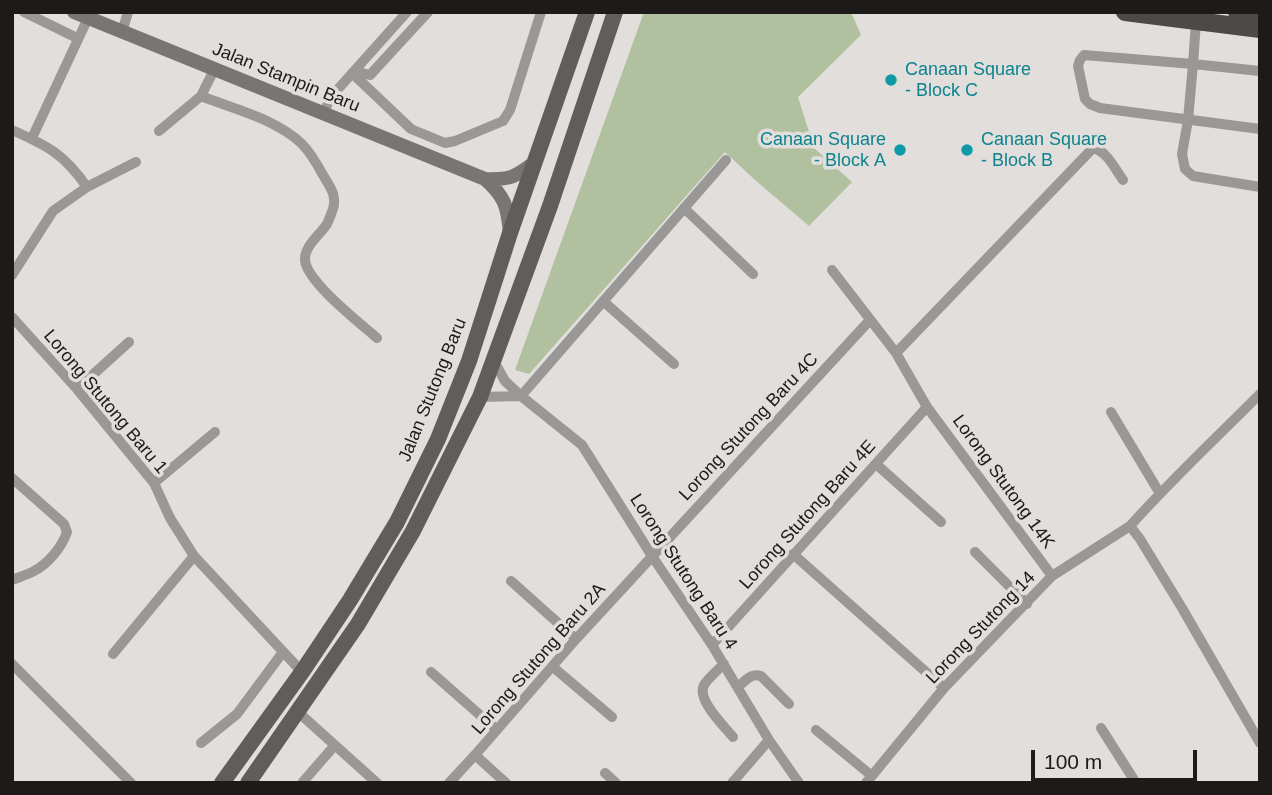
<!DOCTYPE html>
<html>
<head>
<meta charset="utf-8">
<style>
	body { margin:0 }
	#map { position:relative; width:1272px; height:795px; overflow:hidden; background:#e1dedb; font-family:Helvetica,sans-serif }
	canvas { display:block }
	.frame { position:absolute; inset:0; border:14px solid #1c1b1a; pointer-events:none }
	.scale { position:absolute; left:1031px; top:750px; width:166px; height:32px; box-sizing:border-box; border:4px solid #1c1b1a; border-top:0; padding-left:9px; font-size:21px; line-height:24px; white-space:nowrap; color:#1c1b1a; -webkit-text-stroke:5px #e1dedb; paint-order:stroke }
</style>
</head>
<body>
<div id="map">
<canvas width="1272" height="795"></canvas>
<div class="frame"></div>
<div class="scale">100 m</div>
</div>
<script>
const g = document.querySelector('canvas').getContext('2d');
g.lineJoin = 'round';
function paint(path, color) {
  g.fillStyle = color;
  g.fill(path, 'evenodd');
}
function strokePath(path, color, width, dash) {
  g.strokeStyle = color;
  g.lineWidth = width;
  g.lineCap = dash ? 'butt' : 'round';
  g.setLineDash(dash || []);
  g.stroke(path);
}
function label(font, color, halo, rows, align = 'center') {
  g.font = font + ' Helvetica,sans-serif';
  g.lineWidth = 7;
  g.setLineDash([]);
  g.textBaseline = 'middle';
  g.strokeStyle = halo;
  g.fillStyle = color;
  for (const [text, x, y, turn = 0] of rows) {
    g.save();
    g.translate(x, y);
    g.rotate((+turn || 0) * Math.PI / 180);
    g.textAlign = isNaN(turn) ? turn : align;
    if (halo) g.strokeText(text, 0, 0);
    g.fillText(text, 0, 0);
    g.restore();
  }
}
paint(new Path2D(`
	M644,12h207l10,23 -63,62 16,51 38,34 -43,44 -55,-47 -29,-27 -196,222 -14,-4z`), '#b1c1a0');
strokePath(new Path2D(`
	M24,12l53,26
	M1196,22l-3,42 -109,-9 -4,5 -2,6 7,33 5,5 10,4 160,21
	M122,32l6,-20
	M357,68l5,5 8,2 58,-63
	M1260,71l-67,-7 -5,56 -6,34 3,15 8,7 67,11
	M352,73l59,56 34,14 10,-2 48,-20 7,-11 31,-98
	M201,96l13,-26
	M324,113l6,-15 77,-86
	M12,130c36,16 52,24 75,57
	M159,131l42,-35c33,13 75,23 101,48 9,9 15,20 21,31 7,12 14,20 10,34 -2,5 -4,11 -6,15 -7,11 -23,22 -22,36 1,21 55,63 72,78
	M32,138l56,-120
	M684,208l69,66
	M832,270l64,83
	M12,275l41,-64 34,-24 49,-25
	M603,301l71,63
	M12,317l65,72 77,94 16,35 24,38 108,116
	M495,357v6l10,18 16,15 61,49 70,111 60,89 57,95 30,43
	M77,389l52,-47
	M521,396l205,-236
	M480,397l41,-1
	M1111,412l48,80
	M876,464l65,58
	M12,478l52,46 3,8c-5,15 -19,32 -33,39 -7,4 -15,6 -22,9
	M154,483l61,-51
	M1130,526c41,-46 86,-88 130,-132
	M975,552l52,52
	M793,554l151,134
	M1052,576l-125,-169 -31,-54 197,-205c14,3 22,21 30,32
	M511,581l65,58
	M712,645l215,-238
	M113,654l81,-98
	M12,664l119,119
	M724,664c-6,6 -15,13 -20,21 -8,14 20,41 29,52
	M553,667l59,50
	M431,672l66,58
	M738,687c8,-7 13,-14 23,-11l28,28
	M298,712l79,71
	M1101,728l35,55
	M816,730l56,46
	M201,743l36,-29 46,-62
	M475,755l31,28
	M605,773l11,10
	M302,783l33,-38
	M449,783l26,-28 101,-116 294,-319
	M732,783l37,-43
	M866,783l78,-95 108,-112 78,-50 10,13 42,69 78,135`), '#999896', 10);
strokePath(new Path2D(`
	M74,12l411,167c20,18 22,26 25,53
	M485,179c26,1 30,-2 50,-17`), '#777674', 14);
strokePath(new Path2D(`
	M222,783l80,-111 48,-72 47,-78 41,-83 31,-78 41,-128 77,-221
	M248,783l110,-159 55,-93 67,-134 70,-191 65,-194`), '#605e5b', 16);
strokePath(new Path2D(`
	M1125,12l135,17
	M1237,12l23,2`), '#4b4a46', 18);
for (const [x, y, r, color] of [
	[891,80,7,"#0f9aa8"],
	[900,150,7,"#0f9aa8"],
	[967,150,7,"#0f9aa8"]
]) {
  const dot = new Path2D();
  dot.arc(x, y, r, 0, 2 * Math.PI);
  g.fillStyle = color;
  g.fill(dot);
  strokePath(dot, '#e1dedb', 2.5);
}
label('18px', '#0d838f', '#e1dedb', [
	["Canaan Square",905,70],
	["- Block C",905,91],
	["Canaan Square",886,140,"right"],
	["- Block A",886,161,"right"],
	["Canaan Square",981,140],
	["- Block B",981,161]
], 'left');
label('18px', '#1c1b1a', '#e1dedb', [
	["Jalan Stampin Baru",286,78,22],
	["Jalan Stutong Baru",433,390,-68],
	["Lorong Stutong Baru 1",105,402,50],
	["Lorong Stutong Baru 4C",749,427,-47],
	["Lorong Stutong 14K",1003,482,54],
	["Lorong Stutong Baru 4E",808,515,-48],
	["Lorong Stutong Baru 4",683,572,57],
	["Lorong Stutong 14",981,628,-46],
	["Lorong Stutong Baru 2A",539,659,-49]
]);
</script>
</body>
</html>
